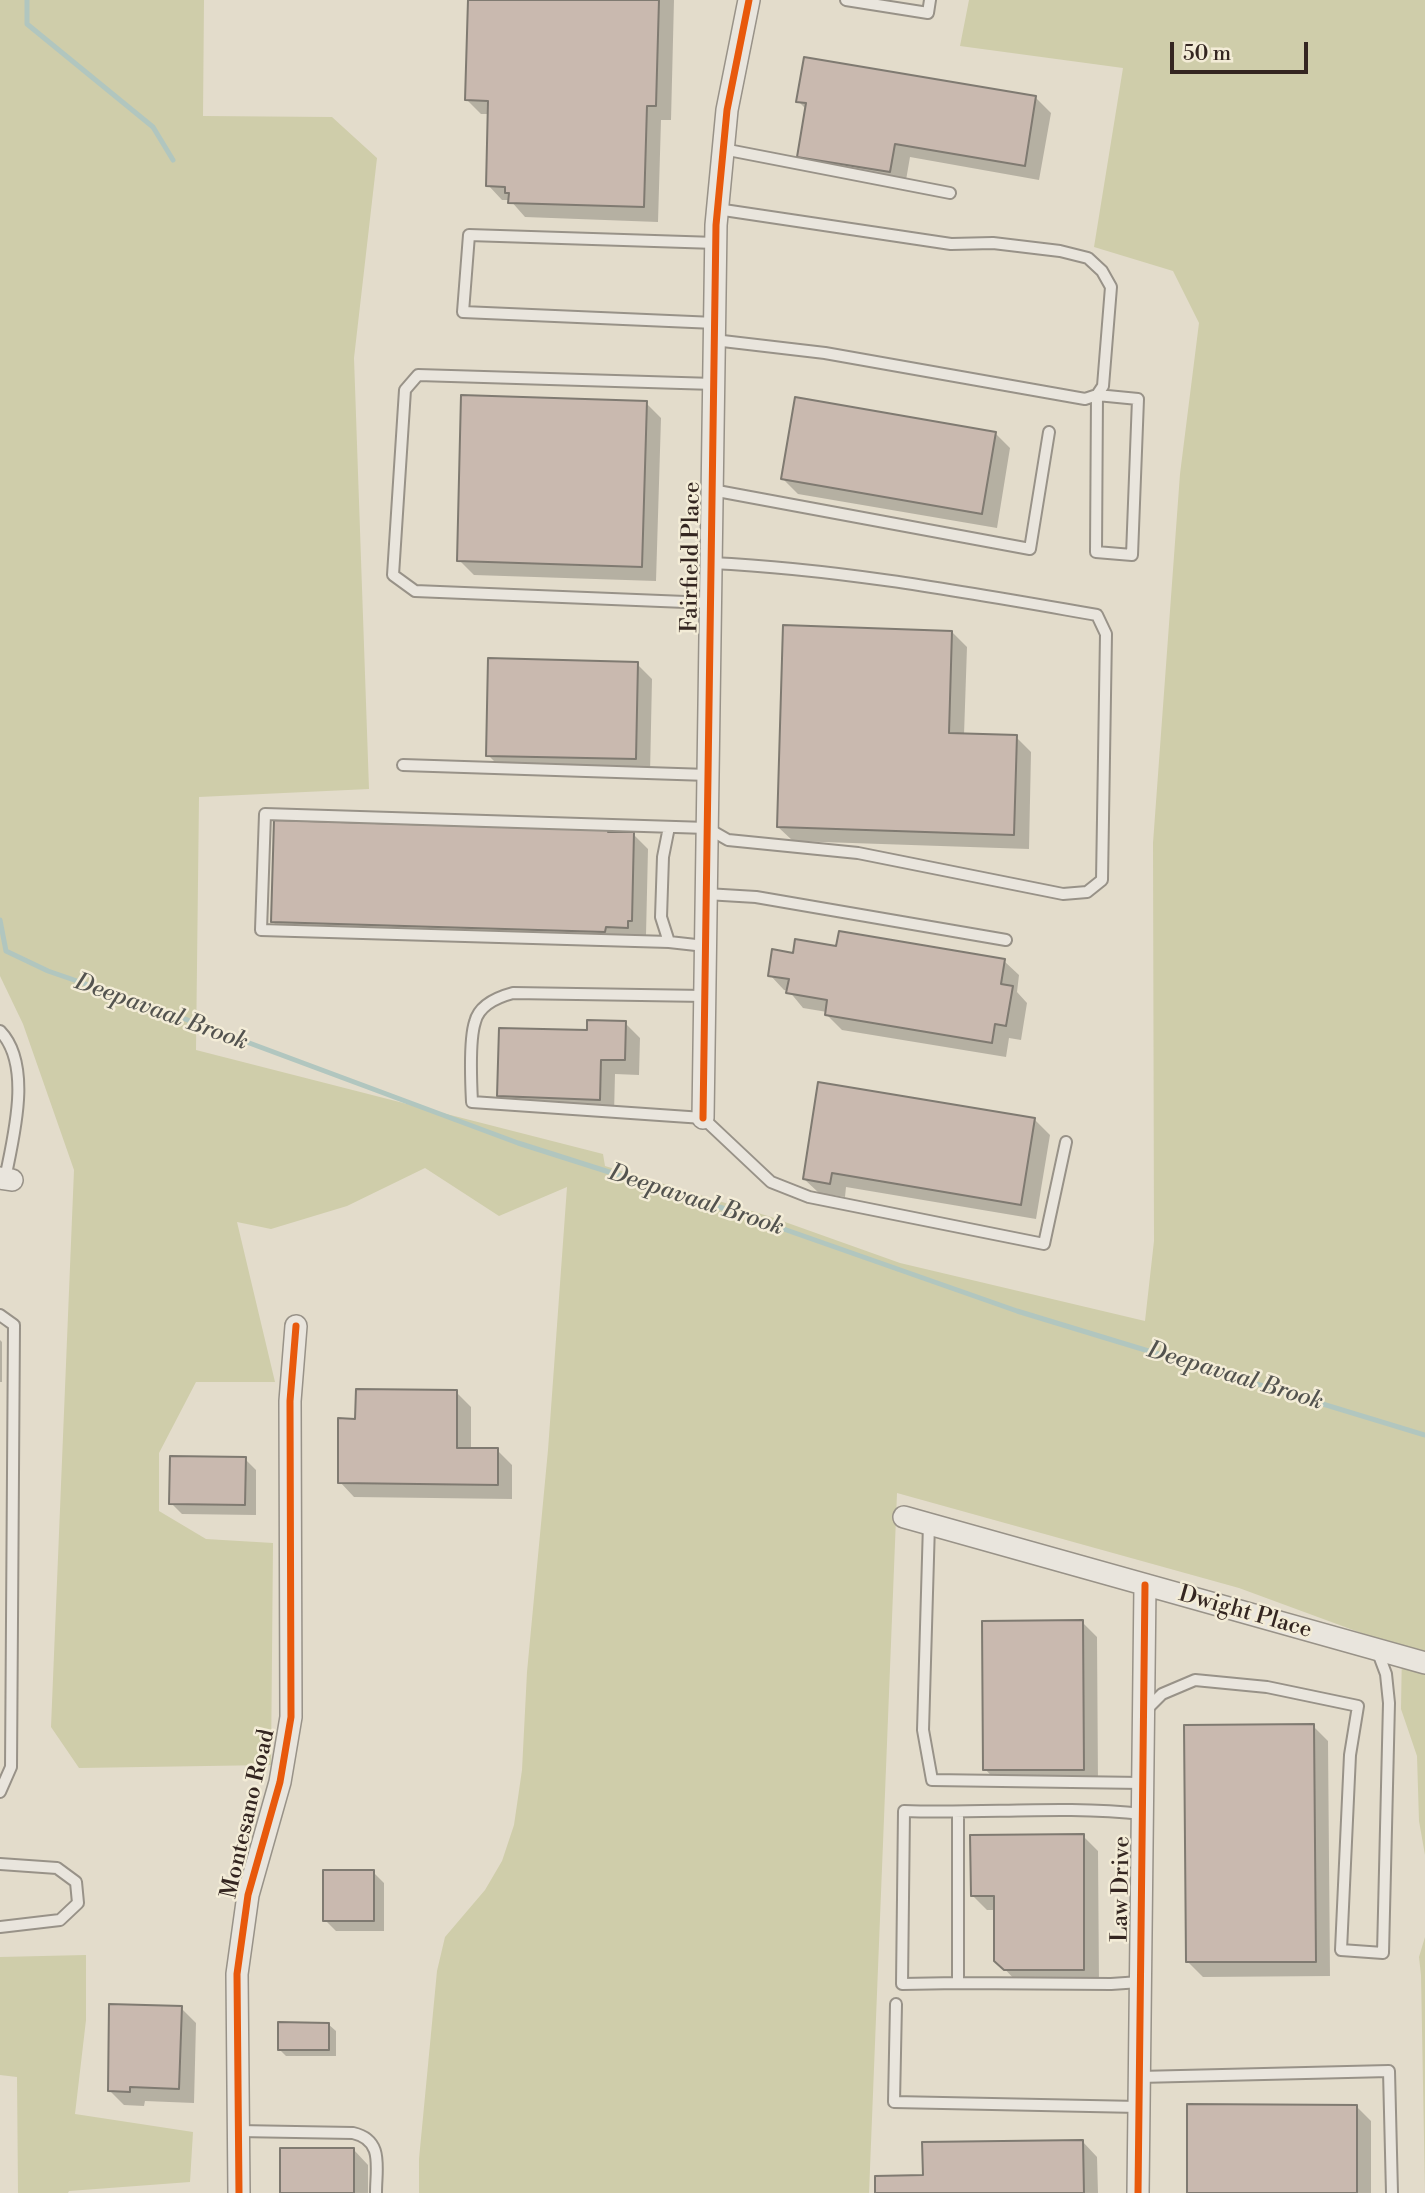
<!DOCTYPE html>
<html>
<head>
<meta charset="utf-8">
<style>
	body { margin:0 }
	#map { position:relative; width:1425px; height:2193px; overflow:hidden; background:#e3dccb; font-family:"Libre Bodoni",serif }
	canvas { display:block }
	.scale { position:absolute; left:1170px; top:42px; width:138px; height:32px; box-sizing:border-box; border:4px solid #342621; border-top:0; padding-left:9px; font-size:21px; line-height:24px; white-space:nowrap; color:#342621; -webkit-text-stroke:5px #f3ecd7; paint-order:stroke }
</style>
</head>
<body>
<div id="map">
<canvas width="1425" height="2193"></canvas>
<div class="scale">50 m</div>
</div>
<script>
const g = document.querySelector('canvas').getContext('2d');
g.lineJoin = 'round';
function paint(path, color) {
  g.fillStyle = color;
  g.fill(path, 'evenodd');
}
function strokePath(path, color, width, dash) {
  g.strokeStyle = color;
  g.lineWidth = width;
  g.lineCap = dash ? 'butt' : 'round';
  g.setLineDash(dash || []);
  g.stroke(path);
}
function label(font, color, halo, rows, align = 'center') {
  g.font = font + ' "Libre Bodoni",serif';
  g.lineWidth = 5;
  g.setLineDash([]);
  g.textBaseline = 'middle';
  g.strokeStyle = halo;
  g.fillStyle = color;
  for (const [text, x, y, turn = 0] of rows) {
    g.save();
    g.translate(x, y);
    g.rotate((+turn || 0) * Math.PI / 180);
    g.textAlign = isNaN(turn) ? turn : align;
    if (halo) g.strokeText(text, 0, 0);
    g.fillText(text, 0, 0);
    g.restore();
  }
}
paint(new Path2D(`
	M0,0h204l-1,116 129,1 45,41 -23,200 15,431 -170,8 -3,253 407,104 2,12 166,51 129,46 245,58 9,-80 -1,-398 27,-369 19,-151 -26,-52 -79,-24 29,-179 -163,-22 9,-46h456v1855l-6,-34 -2,-65 -16,-47 1,-61 -163,-60 -342,-95 -28,700h-450v-34l18,-188 8,-34 40,-47 17,-29 12,-36 8,-55 5,-98 21,-222 19,-263 -68,29 -74,-48 -78,38 -76,23 -34,-7 38,160h-79l-37,71v58l47,28 67,4 -2,222 -192,3 -28,-41 23,-557 -51,-146 -23,-48z
	M1425,1937v256l-4,-218 -2,-18z
	M86,1955v65l-11,94 118,18 -3,50 -121,9 -1,2h-50l-1,-116 -17,-2v-118z`), '#cfcdaa');
paint(new Path2D(`
	M469,0h205l-3,120h-10l-3,102 -133,-5 -15,-17h-8l-14,-15 2,-71h-9l-15,-15z
	M1036,98l15,15 -12,67 -129,-23 -5,29 -91,-15 -15,-15 8,-46 -9,-9z
	M646,403l15,15 -5,163 -182,-6 -15,-15z
	M995,433l15,15 -13,80 -199,-34 -15,-15z
	M952,632l15,15 -3,88 52,2 15,15 -2,97 -236,-8 -15,-14z
	M637,664l15,15 -2,95 -147,-4 -15,-15z
	M609,833l24,1 15,15 -2,86h-4v7h-22v5l-332,-10 -15,-15z
	M838,948l166,13 15,14 -2,17 10,11 -6,37 -12,-2 -3,19 -164,-27 -15,-15v-3l-24,-4 -14,-17 -5,-1 -14,-15 24,-20z
	M625,1023l15,15 -1,37 -24,-1 -1,40 -100,-4 -15,-15z
	M1035,1120l15,15 -14,84 -190,-32 -1,10 -26,-4 -15,-14z
	M0,1340l2,2v40h-2z
	M456,1392l15,15v43h26l15,15v34l-158,-2 -14,-15 17,-62z
	M245,1459l11,11v45l-74,-1 -11,-11z
	M1082,1622l15,15 1,147h-99l-14,-15z
	M1313,1726l15,15 2,235 -127,1 -15,-15z
	M1083,1836l15,15 1,133 -79,1 -24,-25v-50h-9l-15,-15z
	M373,1872l11,11v48h-48l-11,-11z
	M181,2008l15,15 -2,80 -49,-2 -1,5 -20,-1 -15,-15z
	M328,2024l8,7v25h-50l-7,-7z
	M1356,2106l15,15v72h-182z
	M1083,2142l14,15 1,36h-221l47,-16z
	M354,2150l14,15v28h-87z`), '#0003');
strokePath(new Path2D(`
	M27,0v24l126,103 20,33
	M0,920l6,31 42,20 110,38 360,134 220,70 279,98 408,124`), '#b1c6bf', 5);
const building = new Path2D(`
	M468,0h191l-3,106h-9l-3,101 -136,-4 1,-10h-4v-6l-19,-1 2,-85 -23,-1z
	M804,57l232,39 -11,70 -130,-22 -5,28 -93,-15 9,-54 -10,-1z
	M461,395l186,6 -5,166 -185,-6z
	M795,397l201,35 -14,82 -201,-35z
	M783,625l169,6 -3,102 68,2 -3,100 -237,-8z
	M488,658l150,4 -2,97 -150,-3z
	M274,820l334,10v2h26l-2,89h-4v7l-22,-1 -1,5 -334,-10z
	M839,931l166,28 -4,25 12,2 -7,40 -11,-2 -3,19 -167,-28 2,-15 -41,-7 3,-14 -21,-3 4,-27 21,4 2,-14 41,7z
	M587,1020l39,1 -1,39h-24l-1,40 -103,-4 2,-68 88,2z
	M818,1082l217,36 -14,87 -189,-32 -2,11 -27,-5z
	M356,1389l101,1v58h41v37l-160,-2v-65l17,1z
	M170,1456l76,1 -1,48 -76,-1z
	M1083,1620l1,150h-101l-1,-149z
	M1314,1724l2,238h-130l-2,-237z
	M1084,1834v136h-80l-10,-9v-65h-23l-1,-61z
	M323,1870h51v51h-51z
	M109,2004l73,2 -3,83 -49,-2v5l-22,-1z
	M278,2022l51,1v27h-51z
	M1187,2104l170,1v88h-170z
	M1083,2140l1,53h-209v-17l48,-1 -1,-33z
	M280,2148h74v45h-74z`);
paint(building, '#c9b9af');
strokePath(building, '#7f7a71', 2);
const service = new Path2D(`
	M846,0l82,13 2,-13
	M723,149l227,44
	M715,323l-252,-11 6,-77 247,8
	M714,340l111,13 260,46 12,-4 6,-9 8,-99 -9,-16 -14,-13 -28,-7 -67,-8 -42,1 -234,-35
	M1097,395l41,4 -6,156 -36,-3z
	M712,490l318,59 19,-117
	M710,603l-295,-12 -22,-16 12,-185 13,-15 296,9
	M403,765l305,10
	M706,894l50,3 250,43
	M669,942l-8,-25 2,-60 6,-30
	M705,946l-36,-4 -408,-12 4,-116 442,14 21,12 130,13 205,41 24,-2 15,-12 4,-246 -9,-19c-127,-22 -256,-46 -386,-52
	M705,996l-192,-3c-15,4 -34,12 -38,29 -6,18 -4,60 -3,80l231,16 68,64 38,15 235,47 22,-102
	M0,1031c33,34 13,107 5,148
	M0,1315l14,10 -3,442 -11,25
	M929,1524l-6,206 9,50 210,3
	M1145,1711l17,-17 33,-14 72,7 91,19 -8,49 -9,195 42,3 6,-250 -3,-29 -9,-24
	M958,1813v170l-56,1 2,-173c79,3 160,-6 239,3
	M0,1864l57,4 19,14 2,21 -18,17 -60,7
	M958,1983l153,1 29,-2
	M896,2004l-2,98 245,5
	M1139,2077l250,-6 3,122
	M238,2131l115,2c31,7 23,34 23,60`);
const minor = new Path2D(`
	M703,1118l13,-893 11,-115 22,-110
	M0,1178l12,2
	M904,1517l521,146
	M239,2193l-2,-219 11,-79 32,-113 11,-65 -1,-316 6,-75
	M1138,2193l7,-608`);
strokePath(service, '#989288', 14);
strokePath(minor, '#989288', 24);
strokePath(service, '#e9e5dd', 10);
strokePath(minor, '#e9e5dd', 21);
strokePath(new Path2D(`
	M703,1118l13,-893 11,-115 22,-110
	M239,2193l-2,-219 11,-79 32,-113 11,-65 -1,-316 6,-75
	M1138,2193l7,-608`), '#e8590c', 7);
label('23px', '#342621', '#f3ecd7', [
	["Fairfield Place",692,557,-89],
	["Dwight Place",1245,1613,16],
	["Montesano Road",249,1814,-77],
	["Law Drive",1122,1889,-89]
]);
label('italic 24px', '#53534f', '#f3ecd7', [
	["Deepavaal Brook",161,1013,20],
	["Deepavaal Brook",696,1201,18],
	["Deepavaal Brook",1235,1377,17]
]);
</script>
</body>
</html>
